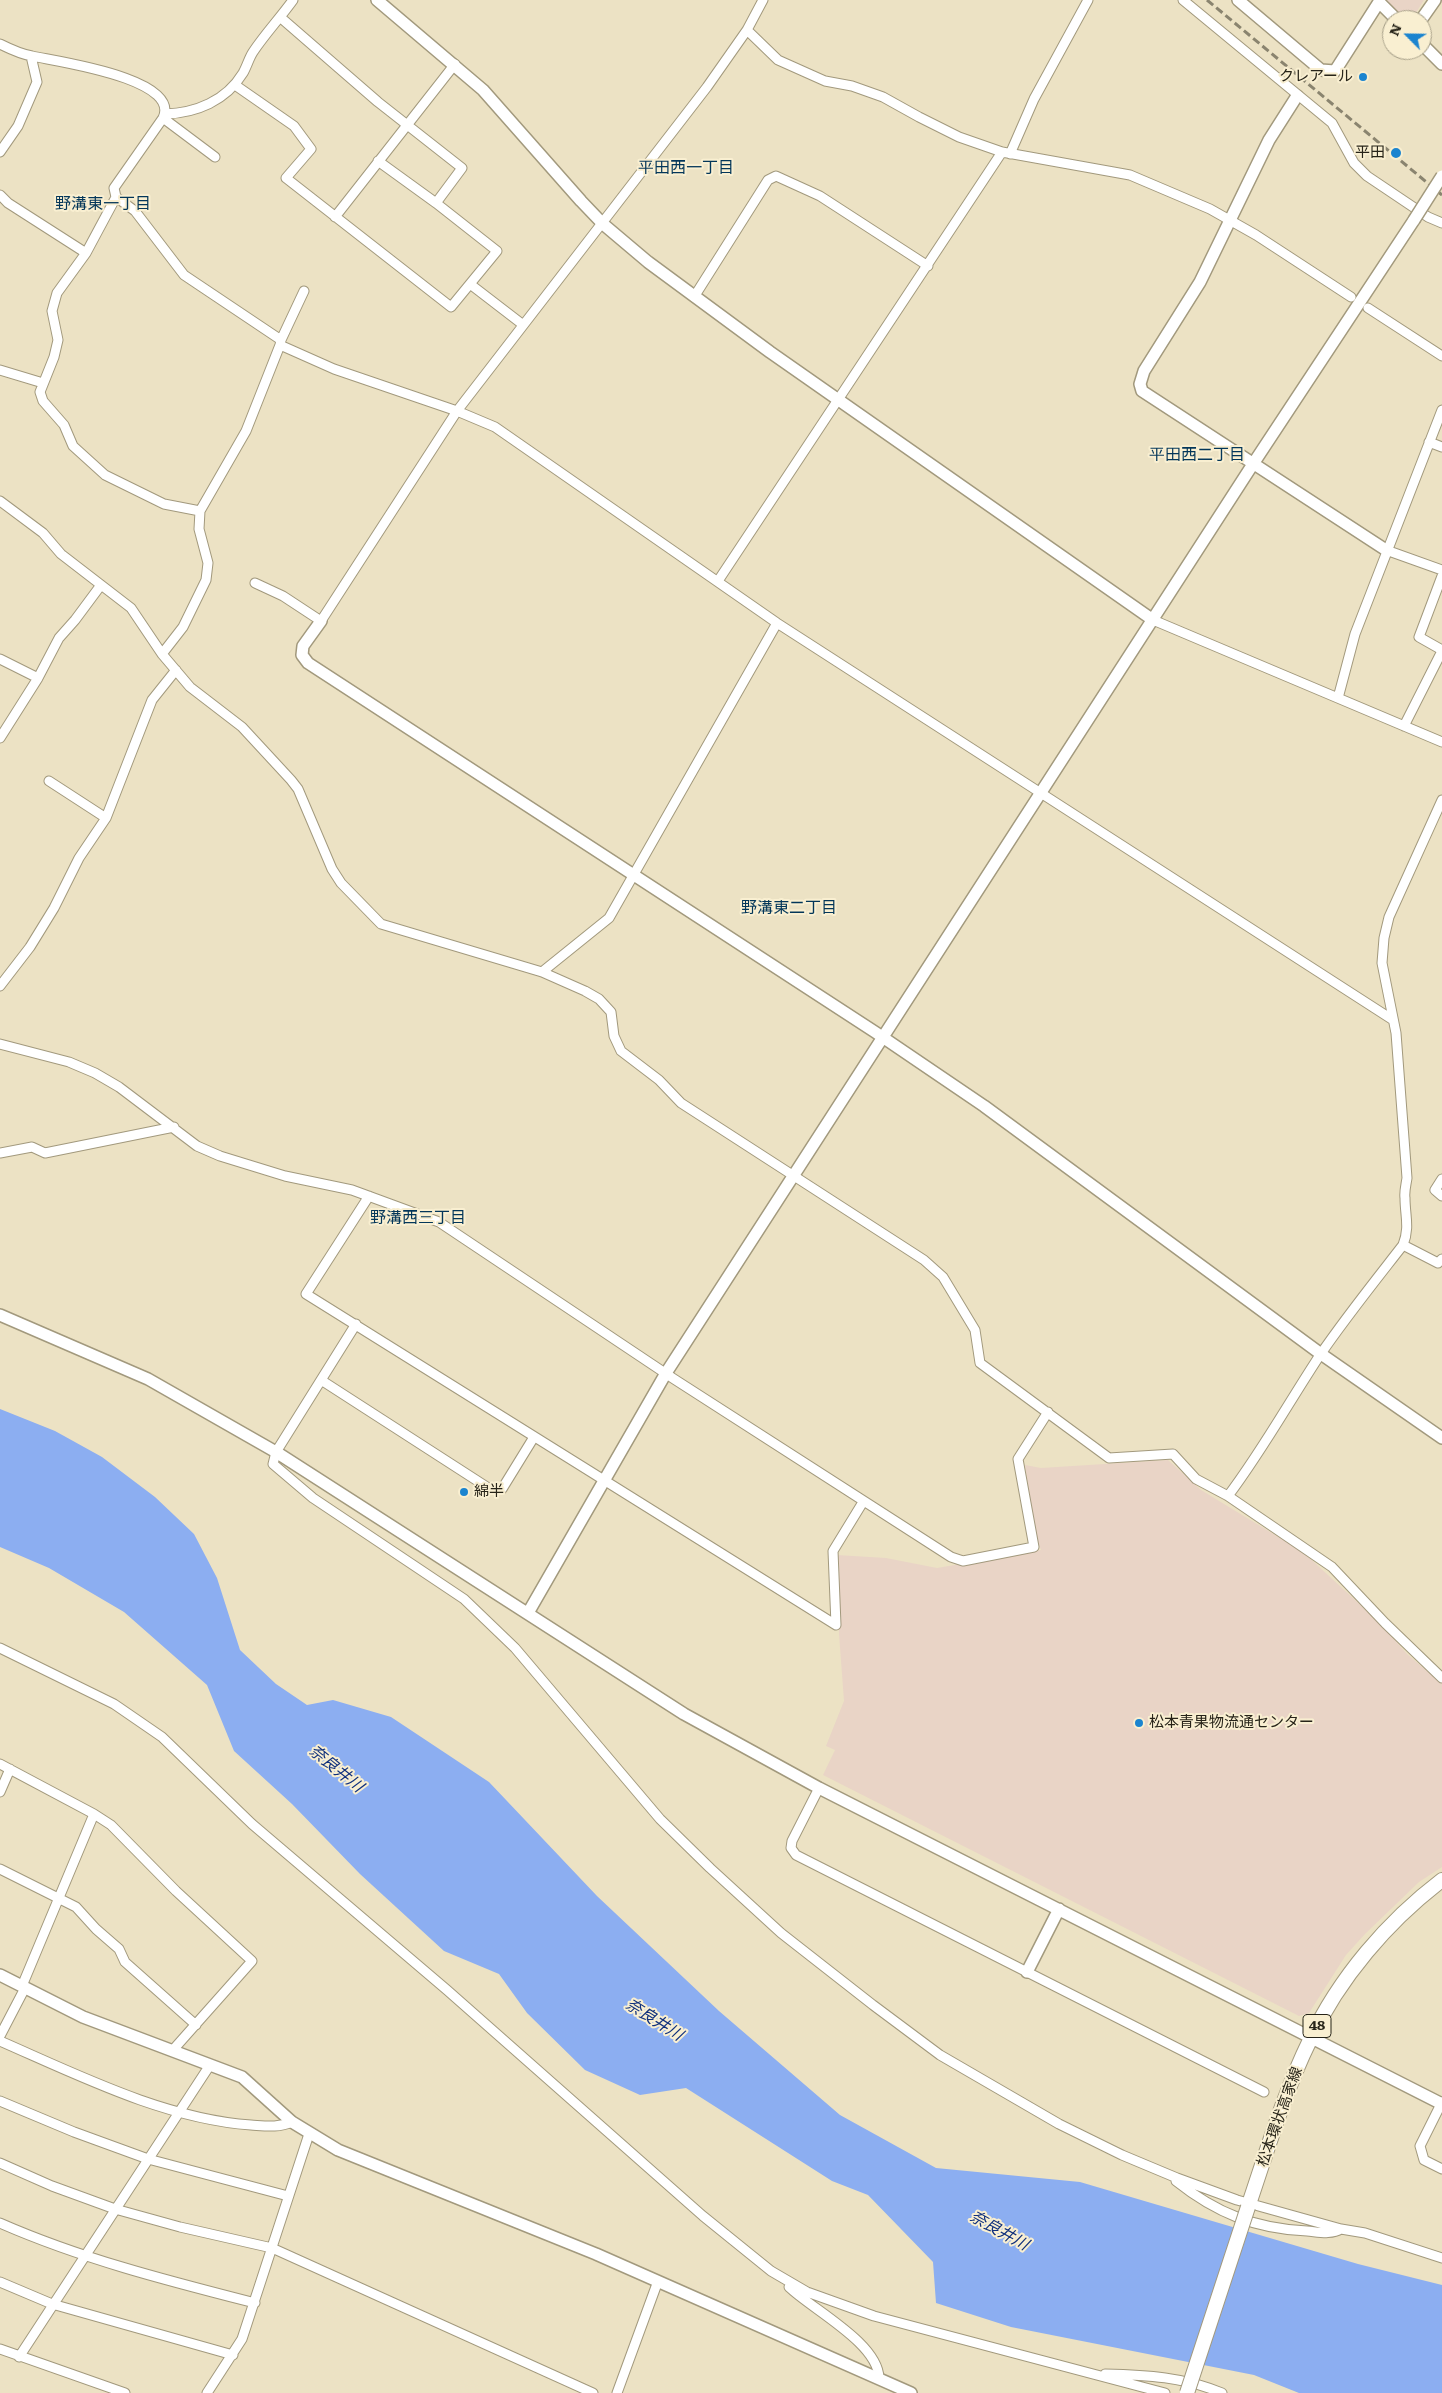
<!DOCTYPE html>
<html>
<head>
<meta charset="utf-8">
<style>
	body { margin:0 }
	#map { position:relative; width:1442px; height:2393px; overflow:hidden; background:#ece2c4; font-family:Literata,serif }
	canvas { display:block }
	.north { position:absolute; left:1382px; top:10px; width:50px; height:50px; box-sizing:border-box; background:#f9efd1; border:1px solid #a59e87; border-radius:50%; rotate:293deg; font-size:14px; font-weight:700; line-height:20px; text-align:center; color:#272419 }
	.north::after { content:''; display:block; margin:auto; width:18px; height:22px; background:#1b84cf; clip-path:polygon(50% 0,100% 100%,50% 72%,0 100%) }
</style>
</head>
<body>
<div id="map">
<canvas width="1442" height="2393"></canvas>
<div class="north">N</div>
</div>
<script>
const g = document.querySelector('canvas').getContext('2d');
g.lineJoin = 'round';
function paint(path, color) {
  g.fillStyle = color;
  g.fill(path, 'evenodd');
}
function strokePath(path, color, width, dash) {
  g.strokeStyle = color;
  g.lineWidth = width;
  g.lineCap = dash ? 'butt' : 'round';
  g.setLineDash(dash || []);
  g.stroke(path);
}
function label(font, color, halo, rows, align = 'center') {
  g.font = font + ' Literata,"Noto Sans JP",serif';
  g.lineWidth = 4;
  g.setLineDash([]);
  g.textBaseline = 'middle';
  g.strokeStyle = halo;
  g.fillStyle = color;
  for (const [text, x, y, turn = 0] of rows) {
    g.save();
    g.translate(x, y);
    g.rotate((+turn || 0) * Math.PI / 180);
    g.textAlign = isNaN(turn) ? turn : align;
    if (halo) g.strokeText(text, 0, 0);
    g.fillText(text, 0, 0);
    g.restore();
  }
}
paint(new Path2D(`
	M1385,0h39l-12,19 -6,1z
	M1168,1460l33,30 102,62 77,71 27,31 35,30v183l-23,15 -54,52 -19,21 -37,58 -10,3 -476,-241 12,-25 -9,-4 18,-45 -5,-67 -2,-79 49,3 51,10 104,-18 -6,-17 -10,-68 16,3z`), '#e9d4c6');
paint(new Path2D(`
	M0,1409l55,22 47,26 53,40 39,37 23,44 23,72 36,34 31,21 26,-5 58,17 98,65 108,114 122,115 121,104 96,53 144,14 278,82 84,21v108h-143l-45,-18 -243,-48 -75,-24 -3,-41 -65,-67 -36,-14 -146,-93 -46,7 -55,-25 -58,-57 -28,-39 -55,-23 -84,-77 -68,-70 -58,-53 -27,-66 -83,-73 -75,-44 -49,-21z`), '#8caef1');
const minor = new Path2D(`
	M1183,0l149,123 22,40 13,13 61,41 14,6
	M747,30l31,30 47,21 27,5 31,11 36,20 40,20 43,15 128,23 80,34 46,26 95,62
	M0,44c10,5 20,10 32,12 21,5 150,22 131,62l-49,70 2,9 -30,56 -29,40 -5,18 6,29 -4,17 -14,35 3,9 21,24 9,21 32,29 59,29 36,7
	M235,85l59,41 17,23 -25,29 165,129 46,-56 -61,-48 26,-35 -84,-66 -98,-85
	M165,114c31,-1 61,-13 78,-41 4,-7 6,-15 10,-21 12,-18 27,-34 40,-52
	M163,118l52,39
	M0,152l18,-26 19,-44 -6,-26
	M1010,154l24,-55 54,-99
	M378,161l58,42
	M0,195l8,8 78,50
	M116,197l19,14 49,64 97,65 -1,5 -34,86 -46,80 -1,18 9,34 -2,17 -23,47 -21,27
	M335,217l120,-153
	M470,284l52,40
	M694,297l74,-117 8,-4 44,20 108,70
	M1368,308l74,48
	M281,340l23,-49
	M280,345l54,24 123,42 38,16 282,196 616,397
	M0,370l43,13
	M1429,442l13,5
	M0,501l43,32 18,21 70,54 31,46 28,33 52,40 49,53 7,9 34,80 9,14 40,41 161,48 43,19 14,8 12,13 3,24 7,15 38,29 22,23 243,157 19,17 32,53 5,33 129,95 64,-4 23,25 32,17 104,71 53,56 57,55
	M1386,550l56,20
	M1442,576l-23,61 23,13
	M718,581l284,-429
	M255,583l28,13 38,25 136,-210 250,-324 40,-57 16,-30
	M1153,620l289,122
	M0,659l38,19 21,-40 16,-18 26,-35
	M1338,698l17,-64 87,-224
	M1404,726l38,-75
	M0,738l38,-60
	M49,781l57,37
	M542,972l67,-54 168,-295
	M0,986l30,-39 24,-39 25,-50 27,-40 46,-118 24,-30
	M0,1044l69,18 26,11 24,14 78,59 23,10 65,20 67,14 87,32 235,157 277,178 12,4 71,-14 -16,-88 30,-47
	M0,1153l32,-6 13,6 129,-26
	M1442,1179l-7,11 7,6
	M369,1196l-63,98 530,331
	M1403,1245l35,18 4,-4
	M356,1324l-80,128 -3,12 40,34 151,101 51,49 145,171 50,49 71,65 92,72 67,50 119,69 63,31 55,23 60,22 104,29 24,4 77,25
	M321,1380l169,109h12l32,-52
	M1228,1496c34,-45 61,-94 92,-141 26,-38 55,-74 83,-110 7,-18 2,-29 2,-47 -1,-6 1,-13 2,-20l-11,-145 -14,-70 2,-25 5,-21 53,-117
	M836,1625l-3,-74 30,-49
	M0,1648l114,56 48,33 90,87 195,166 256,226 68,55 36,21 67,24 291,77
	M0,1764l94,50 17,11 65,66 76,70 -80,90
	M819,1788l-27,53 -1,7 5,7 468,237
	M0,1792l10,-23
	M0,1869l76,38 20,22 23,20 6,13 71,63
	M22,1986l72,-172
	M0,2036l25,-48
	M0,2041c78,34 165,78 251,84 15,1 27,3 41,-3
	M0,2101l74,31 74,27 140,37
	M1442,2102l-22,44 4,14 18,9
	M0,2163l52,23 63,23 65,18 92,21 321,145
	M1176,2181c40,32 80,48 131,50 12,1 24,4 34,-2
	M0,2223c82,36 169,58 255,80
	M0,2282l52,22 181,51
	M789,2287c24,23 89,56 90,91
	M0,2349l125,44
	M19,2357l191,-292
	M1105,2374c42,1 79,3 117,19
	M207,2393l35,-54 67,-205
	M617,2393l41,-112`);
const tertiary = new Path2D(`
	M377,0l106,90 98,111 22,23 45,38 122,90 383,268
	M1238,0l83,70 14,1 44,-69 18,18
	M1421,20l14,-20
	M1422,44l20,20
	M1297,96l-28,44 -69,142 -56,89 -4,13 2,7 244,159
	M321,621l-18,25 -1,9 6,8 567,369 109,74 337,248 121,84
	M0,1315l148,64 128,73 408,262 135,74 623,316
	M528,1613l138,-240 587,-909 161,-244
	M1027,1972l32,-63
	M0,1975l83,42 159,60 50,45 46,28 258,104 315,139`);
const primary = new Path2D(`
	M1248,2207c19,-56 36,-114 62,-167 29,-62 78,-119 132,-160`);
strokePath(minor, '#a2997d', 11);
strokePath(tertiary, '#a2997d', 14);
strokePath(primary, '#a2997d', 16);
strokePath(minor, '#fff', 9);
strokePath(tertiary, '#fff', 11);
strokePath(primary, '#fff', 14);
strokePath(new Path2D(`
	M1207,0l235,195`), '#8a846f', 3, [8, 4]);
const tertiaryBridge = new Path2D(`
	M1414,220l28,-44`);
const primaryBridge = new Path2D(`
	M1187,2393l61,-186`);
strokePath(tertiaryBridge, '#a2997d', 14, []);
strokePath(primaryBridge, '#a2997d', 16, []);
strokePath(tertiaryBridge, '#fff', 11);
strokePath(primaryBridge, '#fff', 14);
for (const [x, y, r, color] of [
	[1363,77,5,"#1b84cf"],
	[1396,153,6,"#1b84cf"],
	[464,1492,5,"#1b84cf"],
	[1139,1723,5,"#1b84cf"]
]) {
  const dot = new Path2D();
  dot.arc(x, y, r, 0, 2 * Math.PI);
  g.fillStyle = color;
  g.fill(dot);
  strokePath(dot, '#f9efd1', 2);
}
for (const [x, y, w] of [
	[1317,2026,28]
]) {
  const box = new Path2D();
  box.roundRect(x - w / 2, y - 11.5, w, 23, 4);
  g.fillStyle = '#f9efd1';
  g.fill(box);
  strokePath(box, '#272419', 1);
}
label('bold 14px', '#272419', null, [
	["48",1317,2026]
]);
label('15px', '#272419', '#f9efd1', [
	["クレアール",1353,77],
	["平田",1385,153],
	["綿半",474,1492,"left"],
	["松本青果物流通センター",1149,1723,"left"]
], 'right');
label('15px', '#272419', '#f9efd1', [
	["松本環状高家線",1280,2117,-70]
]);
label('16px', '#033659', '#f9efd1', [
	["平田西一丁目",686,168],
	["野溝東一丁目",103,204],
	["平田西二丁目",1197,455],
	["野溝東二丁目",789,908],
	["野溝西三丁目",418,1218]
]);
label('italic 16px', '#11317d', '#f9efd1', [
	["奈良井川",336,1769,39],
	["奈良井川",654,2020,32],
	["奈良井川",999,2231,29]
]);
</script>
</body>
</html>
